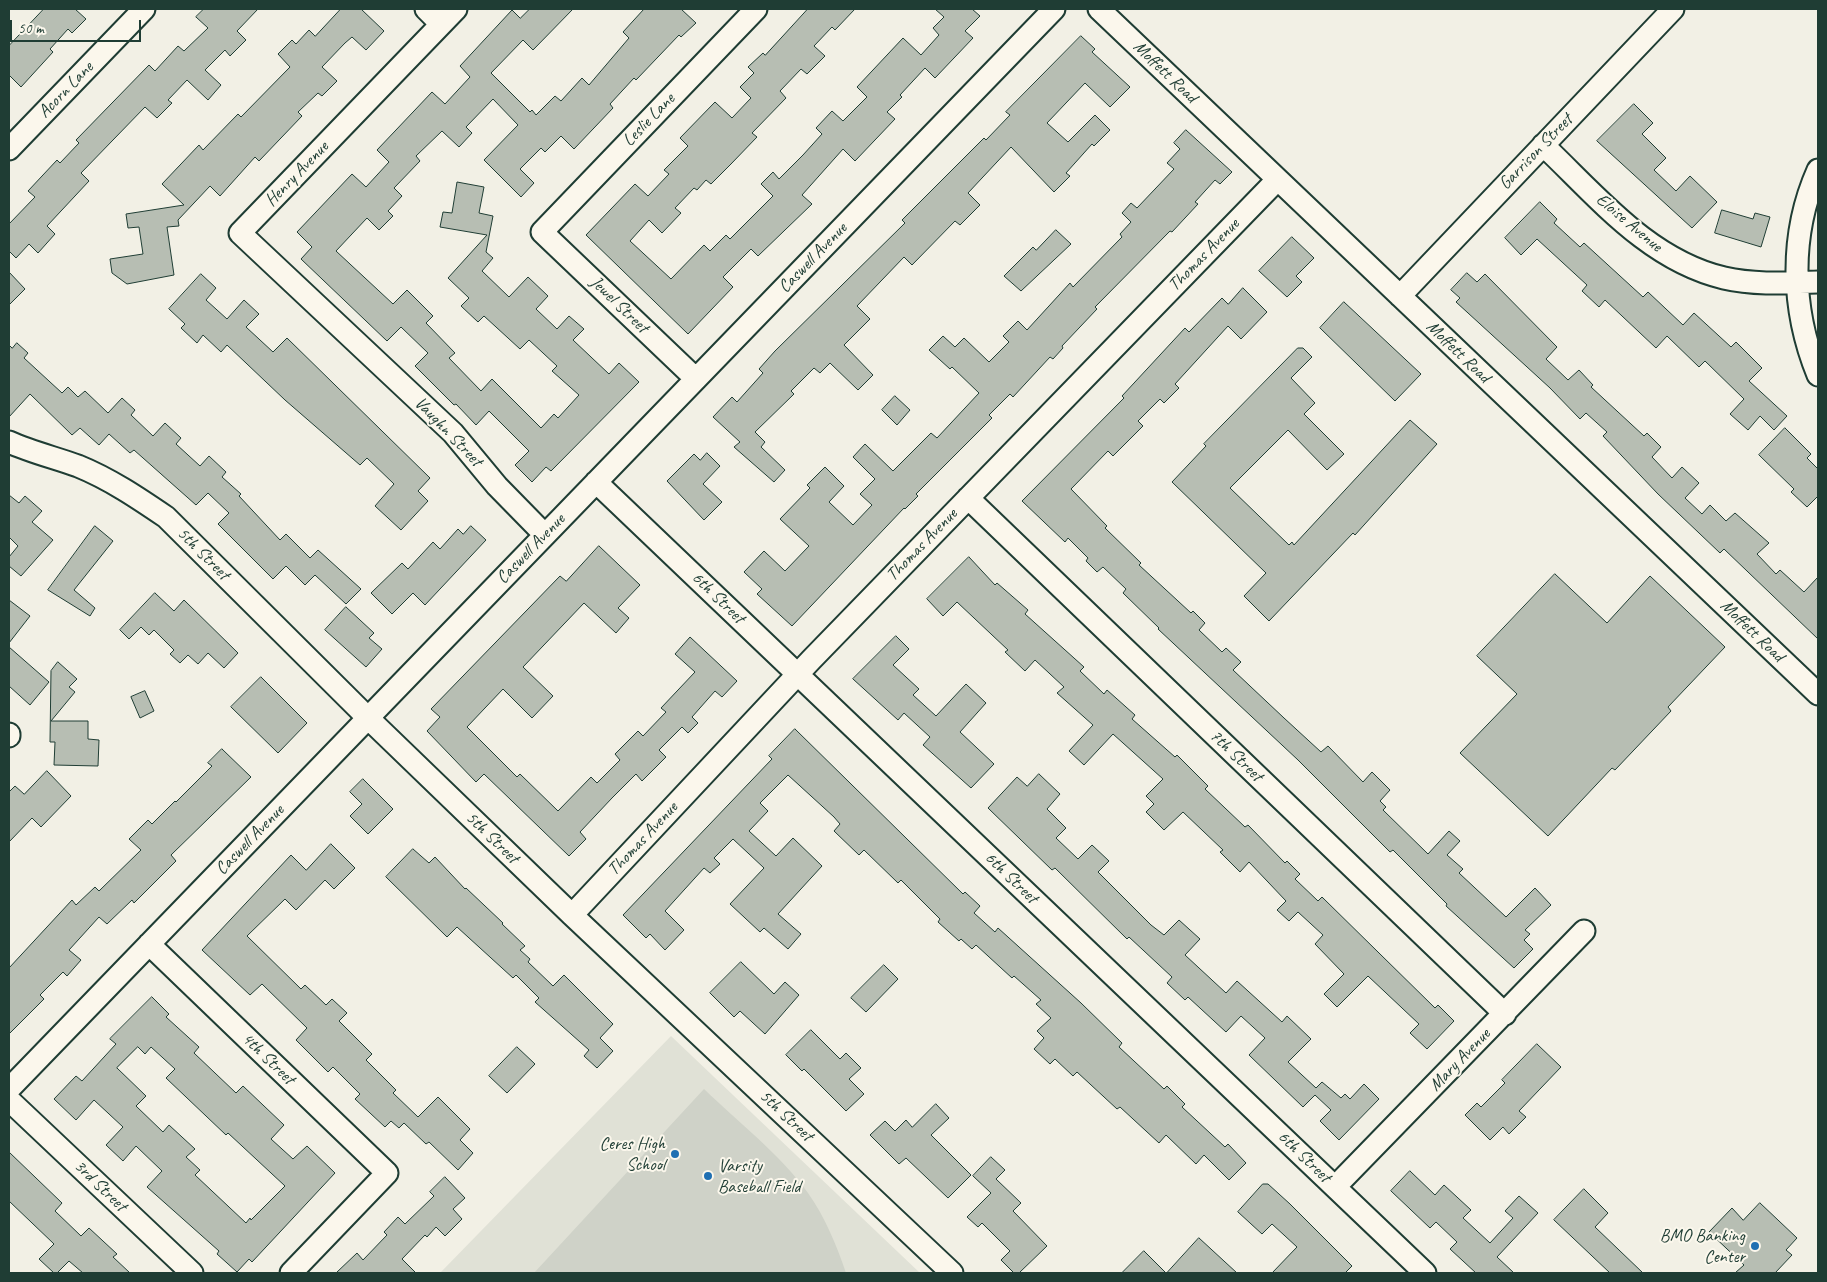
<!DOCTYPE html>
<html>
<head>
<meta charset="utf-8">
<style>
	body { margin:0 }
	#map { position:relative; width:1827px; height:1282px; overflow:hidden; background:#f2f0e5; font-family:Caveat,sans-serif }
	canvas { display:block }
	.frame { position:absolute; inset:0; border:10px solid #1f3d34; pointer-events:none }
	.scale { position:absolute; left:10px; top:20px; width:131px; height:22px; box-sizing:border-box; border:2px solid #1f3d34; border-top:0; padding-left:6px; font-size:15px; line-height:18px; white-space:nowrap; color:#1f3d34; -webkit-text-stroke:4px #fbf7ec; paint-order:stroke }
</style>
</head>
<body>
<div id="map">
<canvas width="1827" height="1282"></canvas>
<div class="frame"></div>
<div class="scale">50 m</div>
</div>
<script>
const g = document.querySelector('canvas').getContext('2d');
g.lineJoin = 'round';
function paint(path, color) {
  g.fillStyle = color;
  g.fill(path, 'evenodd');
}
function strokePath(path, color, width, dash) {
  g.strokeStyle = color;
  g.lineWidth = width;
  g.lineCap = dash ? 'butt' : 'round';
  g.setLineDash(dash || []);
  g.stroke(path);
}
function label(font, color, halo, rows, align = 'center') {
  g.font = font + ' Caveat,sans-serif';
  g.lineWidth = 4;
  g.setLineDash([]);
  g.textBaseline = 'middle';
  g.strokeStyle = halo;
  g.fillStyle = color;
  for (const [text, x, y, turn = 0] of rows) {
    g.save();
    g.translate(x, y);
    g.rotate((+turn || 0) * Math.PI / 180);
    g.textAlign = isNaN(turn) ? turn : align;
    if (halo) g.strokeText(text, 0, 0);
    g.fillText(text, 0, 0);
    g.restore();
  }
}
paint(new Path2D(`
	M671,1036l249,237h-480z`), '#e0e1d6');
paint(new Path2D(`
	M704,1089c34,33 76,65 104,104 17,24 29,53 38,80h-312z`), '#cfd2c8');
const building = new Path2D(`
	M44,9h31l11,10 -14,14 -4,-4 -18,20 3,3 -32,35 -12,-12v-29z
	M204,9h54l-21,22 9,9 -16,16 -5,-6 -20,20 16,15 -13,15 -21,-20 -19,20 4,3 -15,15 -12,-11 -64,66 8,8 -42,45 8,8 -17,19 -9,-9 -13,14 -7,-7v-27l26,-27 -7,-6 29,-31 3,3 19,-20 -3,-3 73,-75 6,6 23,-25 6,5 24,-23 -12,-11z
	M341,9h20l23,22 -18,19 -14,-13 -7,6 -23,24 15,14 -15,15 -4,-3 -20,19 4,4 -43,45 -4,-4 -35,39 -10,-10 -32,34 1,6 -12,1 7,48 -47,9 -15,-11 -2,-14 33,-5 -4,-27 -11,1 -2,-14 58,-9 -22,-21 37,-39 4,5 35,-36 3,3 49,-50 -12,-13 14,-14 4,4 13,-14 6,6z
	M530,9h43l-40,41 -10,-10 -32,33 39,39 2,-2 4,5 19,-19 6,5 21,-23 7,7 40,-47 -6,-6 21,-23h37l15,14 -15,14 -2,-2 -43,45 -2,-2 -24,26 3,4 -39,41 -13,-13 -16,16 -4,-4 -21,21 14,14 -13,14 -37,-37 34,-35 -25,-26 -27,28 6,6 -13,14 -17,-16 -26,25 4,5 -26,27 8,8 -14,15 5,5 -14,14 -12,-12 -31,33 57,53 14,-14 26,26 -7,7 29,30 -6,5 32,33 11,-12 49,49 13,-14 4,4 21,-23 -27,-24 5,-5 -28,-26 -9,9 -36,-33 -6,6 -17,-16 8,-8 -21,-20 39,-43 -47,-8 3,-15 9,1 5,-31 27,5 -5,26 14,3 -7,36 7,6 -11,13 27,26 19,-20 20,19 -12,13 21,20 12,-13 15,13 -11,11 36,34 10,-11 20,19 -88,89 -5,-4 -14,15 -17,-17 14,-14 -40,-40 -13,14 -20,-21 -2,1 -39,-39 13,-13 -27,-26 -14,14 -86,-82 11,-12 -15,-15 55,-58 14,13 23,-25 -12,-12 55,-58 13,12 25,-27 -10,-11 52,-56 8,8z
	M808,9h47l-20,21 -3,-3 -18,19 11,10 -18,18 -6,-5 -21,22 6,7 -34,35 5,4 -26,27 -20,20 -5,-4 -9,10 -3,-2 -19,20 6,5 -19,20 -13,-13 -19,21 41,38 33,-34 6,6 16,-16 4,4 43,-43 -12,-12 12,-12 6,7 24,-24 19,-21 -6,-6 16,-17 11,10 24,-24 -10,-10 46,-49 18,17 18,-20 -6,-7 11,-11 -9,-8h37l8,7 -15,15 8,7 -38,40 -10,-10 -25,27 2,2 -15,15 8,7 -40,42 -12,-12 -41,46 10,9 -54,52 -7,-7 -28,28 10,10 -45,47 -102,-99 49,-51 13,12 21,-22 -5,-4 24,-24 -8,-8 35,-36 17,16 19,-20 -11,-11 14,-14 -6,-6 15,-14 2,2z
	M1081,36l14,13 -3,3 38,35 -20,20 -25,-24 -38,40 21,19 27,-27 15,15 -16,16 -2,-2 -26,29 4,3 -16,16 -43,-45 -43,46 12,12 -20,20 -5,-4 -43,44 -8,-8 -47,49 13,13 -26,26 29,30 -15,15 -28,-27 -10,10 -6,-5 -23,23 3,3 -39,38 10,10 -4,5 24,23 -11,12 -40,-35 6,-5 -27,-25 19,-20 5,5 26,-29 -4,-4 16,-18 130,-128 -3,-3 82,-82 2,2 24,-25 -4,-3z
	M1634,104l19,19 -11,11 24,24 -12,12 22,21 14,-15 27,26 -25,26 -95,-87z
	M1186,130l46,42 -12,12 -5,-4 -20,22 3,2 -26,28 -2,-1 -75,76 2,2 -35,37 1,2 -10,11 -3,-2 -37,40 -3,-3 -21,21 3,3 -76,76 2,2 -13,13 -1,-1 -112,118 -35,-32 5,-5 -18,-17 20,-21 21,20 24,-25 -29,-27 30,-31 -3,-3 18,-18 19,19 -15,16 24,23 19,-20 -12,-11 15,-15 -22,-22 12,-13 28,27 38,-38 6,5 42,-45 -27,-26 -2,2 -21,-19 14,-14 12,11 9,-9 25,24 20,-20 -6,-6 15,-15 9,9 43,-47 3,4 49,-50 -2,-3 11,-12 -9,-9 9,-10 6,5 37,-39 -7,-6 13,-14 -6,-6z
	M1540,202l17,17 -3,4 26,24 4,-4 59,54 5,-5 35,33 11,-12 37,34 5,-5 26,26 -13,13 38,35 -13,14 -14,-14 -12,14 -18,-16 14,-15 -39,-38 -6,6 -32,-31 -11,12 -51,-48 -6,7 -17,-16 5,-6 -50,-46 -16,16 -16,-17z
	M1722,210l31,9 2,-6 15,4 -9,30 -46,-14z
	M1056,230l15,14 -50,47 -17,-15 29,-29 3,3z
	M1292,237l22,21 -18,18 6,6 -15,15 -28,-26z
	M9,272l16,17 -16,16z
	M1467,273l10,9 8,-8 72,73 -11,12 22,21 11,-10 14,15 -2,2 53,49 3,-3 14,14 -9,10 20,21 10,-11 17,16 -14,15 17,16 8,-9 16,16 9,-8 34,30 -12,11 19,20 4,-4 24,22 14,-15v62l-94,-90 -4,4 -62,-59 -55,-58 4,-4 -21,-19 -6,6 -30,-31 -94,-86 4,-4 -9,-8z
	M201,274l15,14 -10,12 21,19 17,-19 15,14 -13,13 27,25 14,-14 143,140 -12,13 10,10 -27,29 -26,-24 19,-22 -27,-26 -7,7 -75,-65 -58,-55 -6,7 -18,-17 -6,8 -16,-15 4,-4 -16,-15z
	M1243,288l24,24 -26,27 -13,-13 -53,58 4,4 -15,15 -4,-4 -22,22 5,5 -30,30 -5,-5 -37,38 36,37 -2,2 36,35 -2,2 52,48 2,-2 12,12 -6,7 23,22 4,-4 15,14 -8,8 51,48 37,34 7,-6 35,36 9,-10 18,18 -10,11 6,6 -3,3 45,44 21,-23 11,10 -13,14 16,14 -4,4 47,44 29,-29 16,17 -26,25 5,4 -6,6 9,9 -19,19 -68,-62 1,-2 -54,-54 -3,2 -92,-92 -140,-131 1,-1 -36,-35 3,-4 -23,-22 -6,5 -11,-11 2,-3 -20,-20 -3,4 -43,-41 102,-103 -2,-2 63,-68 4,4 33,-34 6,6z
	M1344,302l77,72 -26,27 -75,-73z
	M17,343l11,10 -4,5 38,35 6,-6 10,10 7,-6 23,22 14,-15 13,12 -4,5 22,21 12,-13 16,15 -5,6 24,22 9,-10 17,16 -4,5 19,17 -2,2 41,44 6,-6 24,24 8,-8 43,39 -15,15 -31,-29 -10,10 -19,-19 -13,13 -55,-55 11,-11 -21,-20 -12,12 -62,-55 -4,3 -21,-19 -10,11 -19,-17 -8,7 -42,-41 -21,23v-72l3,3z
	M1298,348h5l9,9 -21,21 24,25 -11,11 40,40 -17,16 -39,-40 -58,58 59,57 3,-3 2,3 116,-125 27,24 -82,91 -2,-2 -84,88 -25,-25 22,-23 -94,-91 34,-36 -2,-2z
	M895,396l15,14 -13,15 -15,-15z
	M1785,428l26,26 -4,4 11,11v27l-11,11 -16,-15 3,-3 -35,-34z
	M707,453l13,13 -17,18 19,18 -18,18 -37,-39 27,-27 6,6z
	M9,495l10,8 6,-7 17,15 -10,11 21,18 -32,36 -12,-10v-9l9,-11 -9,-9z
	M95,526l18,15 -39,49 21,18 -5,8 -42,-26z
	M471,526l15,14 -61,65 -12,-12 -21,21 -21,-21 31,-30 6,6 25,-27 7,7 18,-20 5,5z
	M599,546l41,39 -22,23 11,10 -13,15 -32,-30 -61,64 30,29 -21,22 -29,-29 -36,38 50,50 3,-3 38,37 33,-34 6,6 23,-23 -5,-6 23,-23 5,5 23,-24 -5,-4 34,-36 -20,-18 15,-17 47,44 -15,16 -7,-6 -23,26 6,6 -10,10 -6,-6 -23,23 7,7 -24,24 -6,-7 -24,24 -32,34 6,7 -17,17 -85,-82 -8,8 -49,-51 13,-14 -9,-8 129,-133 6,5z
	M969,557l26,28 2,-2 31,27 -3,4 59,53 -4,4 24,23 3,-4 28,25 -3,4 43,38 2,-2 31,31 -3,3 40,38 3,-2 37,38 2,-2 13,13 -5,5 23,22 4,-4 113,111 3,-3 16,16 -27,28 -17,-16 9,-9 -51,-48 -31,31 -13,-13 20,-20 -29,-30 8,-9 -25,-23 -9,9 -12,-11 9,-9 -18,-19 -19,-20 -9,10 -20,-20 3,-2 -40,-38 -19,18 -18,-18 8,-8 -8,-8 17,-17 -50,-45 -29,31 -15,-14 24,-26 -36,-32 7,-6 -29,-27 -10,11 -20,-19 3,-2 -51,-48 -14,14 -16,-17z
	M1555,574l52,49 43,-47 75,71 -57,60 3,4 -56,59 -3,-2 -64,68 -88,-83 57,-59 -40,-38z
	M155,593l19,18 10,-11 54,53 -14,15 -16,-15 -10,11 -10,-9 -8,8 -10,-9 4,-4 -20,-20 -5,5 -8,-8 -12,12 -9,-9z
	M9,600l21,16 -21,27z
	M346,607l28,26 -5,5 13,11 -16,18 -41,-37z
	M896,636l13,13 -16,16 26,24 -6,6 23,21 30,-32 20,19 -26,29 34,32 -23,24 -48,-43 7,-8 -26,-24 -6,7 -45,-41z
	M9,647l40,35 -19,23 -21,-19z
	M58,662l19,17 -8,8 6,5 -24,29h37v18l11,1 -1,26 -44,-1 1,-23h-5l1,-71z
	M261,677l46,46 -29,30 -47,-46z
	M145,691l9,20 -14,7 -9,-21z
	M795,729l168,165 2,-2 15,14 -6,7 21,19 3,-4 83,75 41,40 -3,4 45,42 3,-3 18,18 -3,3 43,40 3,-3 18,19 -17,17 -25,-25 -8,9 -30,-29 -7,8 -39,-36 -3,2 -40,-37 -4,4 -18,-17 -5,5 -16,-15 10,-11 -7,-7 14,-13 -15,-14 5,-4 -27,-24 -2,2 -36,-33 -4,4 -11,-10 -2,2 -21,-19 2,-3 -39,-39 -3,3 -34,-33 -5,5 -25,-24 6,-7 -6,-7 -46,-42 -28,28 8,8 -19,20 27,25 17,-18 29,28 -44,48 23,20 -13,15 -24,-21 -4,4 -30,-28 34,-36 -31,-29 -19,19 6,6 -10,9 -6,-5 -39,43 19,19 -19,20 -15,-16 -4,4 -23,-23 149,-156 -3,-3z
	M222,749l29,28 -80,78 5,6 -42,42 -2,-3 -25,24 -8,-7 -30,33 12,10 -14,16 -4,-4 -23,23 4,4 -35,35v-66l63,-68 4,5 19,-18 4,4 42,-41 -12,-11 19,-19 4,4 23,-23 1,1 36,-36 -4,-3z
	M47,771l24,25 -30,31 -9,-9 -23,24v-50l6,-6 9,8z
	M1039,774l21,20 -13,15 19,19 -10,10 22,21 14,-14 17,16 -11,11 53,53 13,10 15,-15 21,19 -15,16 41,38 11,-12 45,41 5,-6 24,23 -23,23 28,26 6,-6 19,16 4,-4 5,5 14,-15 15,15 -40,41 -19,-19 11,-11 -16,-15 -12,12 -54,-52 16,-17 -24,-22 -15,16 -38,-35 -3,3 -18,-17 5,-6 -43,-40 -2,2 -72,-71 -3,2 -64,-62 29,-31 10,9z
	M363,779l30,30 -25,25 -18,-18 12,-12 -12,-12z
	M331,844l24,24 -21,21 -9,-9 -29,30 -11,-11 -38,37 54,53 4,-4 21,20 6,-6 15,14 -8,8 33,33 -6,6 30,30 -3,3 25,24 20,-20 32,32 -10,11 13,13 -15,17 -29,-28 -3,2 -22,-21 -5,5 -8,-7 -6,6 -30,-28 5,-5 -27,-27 -5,5 -32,-32 11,-12 -45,-44 -12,11 -48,-45 89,-95 15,15z
	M413,849l16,14 6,-6 30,32 1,-1 37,35 -1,1 23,22 -5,4 10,9 -2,3 25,24 11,-11 49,49 -13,14 13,13 -16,17 -13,-12 5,-6 -54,-48 4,-4 -23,-23 -3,3 -56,-51 -10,10 -61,-60z
	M741,962l33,32 11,-12 14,13 -34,39 -25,-23 -6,6 -24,-24z
	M884,965l14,14 -32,33 -15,-14z
	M152,997l17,17 -3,3 33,30 -5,6 42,40 7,-7 41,39 -13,14 22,20 14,-13 28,27 -83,89 -3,-3 -12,13 -20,-18 2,-3 -72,-64 15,-16 -26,-25 -13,15 -17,-16 17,-18 -29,-27 -18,20 -22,-21 22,-23 6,5 34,-37 -6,-5zM138,1047l7,7 6,-7 24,22 -9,9 60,57 2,-2 57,53 -34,34 -1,-2 -4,5 -51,-48 5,-5 -14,-13 9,-8 -26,-24 -6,7 -27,-26 10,-10 -29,-28z
	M811,1030l29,29 6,-6 15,15 -12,11 15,15 -18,17 -42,-42 -2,2 -16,-16z
	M1537,1044l24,23 -42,44 7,6 -17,17 -6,-7 -13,13 -25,-25 12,-12 4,4 24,-24 -3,-3z
	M517,1047l18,17 -28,29 -18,-17z
	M936,1104l13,14 -18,17 40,40 -23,23 -42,-40 -7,6 -29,-29 15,-14 10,10 11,-11 6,7z
	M9,1152l53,51 -7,8 26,25 8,-8 28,26 -4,3 17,16h-47l-14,-12 -12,12h-3l-15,-14 15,-15 -45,-43z
	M991,1157l14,13 -9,9 25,24 -8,8 34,35 -28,27h-5l-13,-13 9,-9 -28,-28 -4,4 -11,-10 24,-24 -18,-17z
	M1410,1171l25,24 9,-10 27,25 -8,8 27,25 23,-25 -8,-7 14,-15 19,17 -41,44 17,16h-38l-26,-24 7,-7 -21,-20 -6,6 -39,-37z
	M445,1177l20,21 -12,11 9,10 -17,17 -9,-9 -9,10 -2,-2 -23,24 14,14h-80l21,-20 6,7 24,-25 -3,-3 14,-15 7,7 29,-28 -4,-4z
	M1263,1184h5l22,20 62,62 -7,7h-73l25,-26 -25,-23 -10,10 -24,-22z
	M1584,1189l24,24 -13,14 48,46h-33l-56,-53z
	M1760,1203l37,35 -11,12 6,5 -17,18h-40l9,-8 -35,-33 23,-24 11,12z
	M1199,1238l38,35h-70z
	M1144,1251l22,22h-44z`);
paint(building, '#b7beb3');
strokePath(building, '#1f3d34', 1);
const minor = new Path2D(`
	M426,9l15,15
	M456,9l-216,224 213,200 44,53 48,49
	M1099,9l719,685
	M1543,145c54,51 105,115 181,133 30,7 63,5 94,4
	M9,149l135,-140
	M1818,170c-29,65 -27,139 0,205
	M1400,296l273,-287
	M696,379l-154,-147 214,-223
	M9,442c22,10 47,16 69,24 32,13 60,32 88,51l202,201 204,197 380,358
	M596,482l829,791
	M968,498l537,516
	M9,734v2
	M572,915l239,-255 466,-480
	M149,944l238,229 -96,100
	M9,1089l1045,-1080
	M9,1100l183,173
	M1335,1187l249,-256`);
strokePath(minor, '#1f3d34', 25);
strokePath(minor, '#fbf7ec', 21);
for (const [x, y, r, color] of [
	[675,1154,5,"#1f6fb2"],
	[708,1176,5,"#1f6fb2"],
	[1755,1246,5,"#1f6fb2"]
]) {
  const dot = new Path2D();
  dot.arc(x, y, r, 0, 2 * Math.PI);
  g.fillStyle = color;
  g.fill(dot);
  strokePath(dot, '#fbf7ec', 2);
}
label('18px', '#1f3d34', '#fbf7ec', [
	["Moffett Road",1165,72,44],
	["Acorn Lane",66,90,-46],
	["Leslie Lane",649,120,-46],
	["Garrison Street",1536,152,-46],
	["Henry Avenue",297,174,-46],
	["Eloise Avenue",1629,223,40],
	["Thomas Avenue",1204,255,-46],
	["Caswell Avenue",813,258,-46],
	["Jewel Street",619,305,44],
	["Moffett Road",1458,352,44],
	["Vaughn Street",448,432,46],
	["Thomas Avenue",922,545,-46],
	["Caswell Avenue",531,549,-46],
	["5th Street",203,554,45],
	["6th Street",718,598,44],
	["Moffett Road",1752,631,44],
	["7th Street",1236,756,44],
	["5th Street",492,838,44],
	["Thomas Avenue",643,839,-47],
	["Caswell Avenue",250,840,-46],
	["6th Street",1011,878,44],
	["4th Street",268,1059,44],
	["Mary Avenue",1460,1060,-46],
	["5th Street",786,1116,43],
	["6th Street",1304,1157,44],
	["3rd Street",100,1186,44]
]);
label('18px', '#1f3d34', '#fbf7ec', [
	["Ceres High",665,1144],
	["School",665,1165],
	["Varsity",718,1166,"left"],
	["Baseball Field",718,1187,"left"],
	["BMO Banking",1745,1236],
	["Center",1745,1257]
], 'right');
</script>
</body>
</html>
